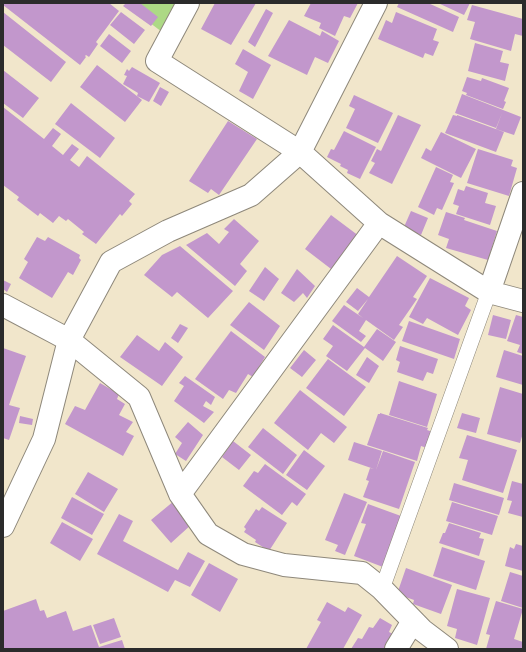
<!DOCTYPE html>
<html>
<head>
<meta charset="utf-8">
<style>
	body { margin:0 }
	#map { position:relative; width:526px; height:652px; overflow:hidden; background:#f1e6cb; font-family:"Sorts Mill Goudy",serif }
	canvas { display:block }
	.frame { position:absolute; inset:0; border:4px solid #2b2b2b; pointer-events:none }
</style>
</head>
<body>
<div id="map">
<canvas width="526" height="652"></canvas>
<div class="frame"></div>
</div>
<script>
const g = document.querySelector('canvas').getContext('2d');
g.lineJoin = 'round';
function paint(path, color) {
  g.fillStyle = color;
  g.fill(path, 'evenodd');
}
function strokePath(path, color, width, dash) {
  g.strokeStyle = color;
  g.lineWidth = width;
  g.lineCap = dash ? 'butt' : 'round';
  g.setLineDash(dash || []);
  g.stroke(path);
}
paint(new Path2D(`
	M124,3h54l-16,29z`), '#add985');
paint(new Path2D(`
	M3,3h106l10,8 -23,31 2,2 -9,13 -3,-2 -1,1 1,1 -6,8 -77,-60z
	M126,3h14l18,14 -7,9 -28,-20z
	M215,3h41l-25,42 -30,-16z
	M311,3h47l-8,15 -6,-2 -9,20 -16,-8 2,-5 -17,-7z
	M399,3h29l31,14 -6,15 -56,-25z
	M438,3h32l-6,12z
	M472,5l51,14v17l-8,-2 -4,17 -41,-12 5,-17 -8,-2z
	M266,9l7,4 -18,34 -7,-5z
	M3,12l63,50 -15,20 -48,-37z
	M121,12l24,18 -11,14 -24,-19z
	M396,12l41,17 -4,11 6,2 -6,14 -8,-3 -2,5 -45,-19 8,-19 6,3z
	M289,20l31,16 2,-5 17,10 -11,22 -13,-6 -8,18 -39,-19z
	M109,34l22,17 -9,12 -22,-17z
	M475,43l28,8 -3,11 9,2 -4,17 -37,-10z
	M243,49l28,16 -18,34 -14,-8 9,-19 -13,-8z
	M97,65l45,35 -17,22 -45,-35z
	M132,67l28,16 -11,19 -12,-6 1,-3 -15,-9 4,-8 -3,-1 3,-6 2,2z
	M3,70l36,28 -16,20 -20,-15z
	M467,77l14,4 1,-3 27,10 -5,13 2,1 -3,7 -37,-14 1,-2 -5,-2z
	M160,87l9,5 -8,14 -8,-5z
	M462,94l59,23 -7,18 -18,-6 6,-16 -6,15 -41,-15z
	M354,95l39,18 -15,30 -32,-15 9,-19 -6,-3z
	M71,103l44,35 -15,20 -45,-34z
	M3,107l41,32 9,-11 8,6 -9,12 11,9 9,-11 7,5 -9,11 9,7 8,-11 48,38 -6,7 3,3 -10,12 -2,-2 -24,30 -14,-10 2,-2 -16,-13 -2,2 -7,-5 -6,7 -13,-10 -2,3 -21,-16 2,-3 -16,-12z
	M398,115l23,10 -29,59 -23,-11 6,-10 -4,-2 6,-12 4,2z
	M453,115l4,1v-1l47,17 -8,20 -51,-19z
	M228,121l29,18 -38,56 -8,-6 -3,4 -19,-12z
	M344,131l32,16 -16,32 -13,-6 1,-3 -8,-4 1,-2 -14,-7 4,-8 3,1z
	M441,132l35,17 -15,29 -40,-20 5,-10 5,3z
	M478,149l35,11 -2,6 6,2 -8,28 -42,-13z
	M436,167l17,8 -3,7 4,1 -12,27 -5,-2 -3,7 -16,-8z
	M466,186l22,7 -3,10 11,3 -6,19 -34,-11 3,-8 -6,-2 5,-15 6,2z
	M411,211l17,7 -7,17 -17,-8z
	M446,212l19,6 -1,2 33,11 -9,29 -42,-12 3,-9 -11,-4z
	M331,215l28,21 -24,36 -30,-23z
	M234,219l25,22 -19,23 7,7 -12,15 -49,-41 21,-12 12,11 10,-12 -5,-3z
	M37,237l8,4 3,-4 32,18 -1,3 2,2 -8,15 -5,-3 -16,26 -33,-20 9,-16 -4,-3z
	M180,246l53,45 -25,27 -31,-26 -5,5 -28,-22 18,-20z
	M397,256l30,20 -14,21 4,2 -18,26 4,2 -9,13 -28,-20 -7,11 7,5 -5,6 -29,-21 12,-16 19,13 -5,-4 10,-15 -10,12 -12,-9 11,-14 12,9z
	M265,267l14,12 -15,22 -15,-10z
	M297,269l18,17 -8,12 -4,-5 -9,9 -13,-9z
	M430,278l39,20 -4,8 6,4 -13,25 -31,-17 -4,6 -14,-7z
	M3,280l8,4 -4,8 -4,-3z
	M249,302l31,24 -16,24 -34,-25z
	M493,315l18,5 -5,19 -18,-4z
	M516,315l7,2v37l-6,-2 3,-7 -13,-4z
	M409,321l51,18 -6,20 -52,-18z
	M180,324l8,4 -10,15 -7,-5z
	M333,325l31,22 13,-18 19,13 -13,19 -18,-13 -18,23 -21,-15 7,-10 -10,-7z
	M231,331l34,26 -12,20 -5,-3 -12,19 -7,-3 -6,9 -28,-20z
	M137,335l22,16 6,-9 18,15 -21,29 -42,-29z
	M400,346l38,13 -5,15 -6,-2 -4,9 -26,-9 3,-10 -4,-2z
	M3,348l23,8 -17,49 11,3 -11,32 -6,-2z
	M304,350l12,10 -14,17 -12,-9z
	M504,350l19,6v29l-27,-8z
	M367,357l12,9 -10,17 -13,-8z
	M328,359l38,28 -22,29 -38,-28z
	M185,376l30,21 -4,8 -5,-4 -3,5 11,6 -10,11 -30,-22 10,-15 -5,-3z
	M399,381l38,13 -10,33 -38,-12z
	M100,383l19,11 -2,5 8,5 -6,11 14,7 -7,10 8,4 -11,20 -58,-32 10,-18 10,4z
	M500,387l23,7v39l-3,10 -33,-9z
	M300,390l47,37 -13,16 -13,-10 -13,17 -34,-27z
	M380,413l48,15 -1,2 6,2 -6,16 -6,-2 -4,15 -50,-16 11,-31h2z
	M462,413l18,5 -4,15 -19,-5z
	M20,416l13,3 -1,6 -13,-2z
	M188,422l15,13 -17,26 -11,-7 7,-11 -7,-6z
	M263,428l34,27 -14,19 -35,-27z
	M467,435l50,15 -14,43 -41,-13 6,-20 -9,-2z
	M233,441l18,14 -12,15 -17,-13z
	M354,442l28,9 -6,19 7,-19 32,11 -16,47 -36,-12 6,-16 -3,-1 4,-12 4,1 -26,-9z
	M304,450l21,16 -18,24 -21,-15z
	M265,464l41,30 -9,12 -5,-4 -10,13 -39,-29 11,-15 4,2z
	M88,472l30,17 -14,23 -29,-18z
	M512,481l11,3v33l-15,-4 4,-12 -5,-1z
	M454,483l50,15 -5,17 -50,-15z
	M344,493l23,9 -22,53 -10,-4 3,-6 -13,-5z
	M72,497l32,17 -12,21 -31,-17z
	M174,501l18,23 -21,19 -20,-23z
	M452,502l46,14 -6,19 -46,-14z
	M368,504l33,12 -18,51 -29,-11 12,-32 -5,-1z
	M262,507l25,16 -18,28 -14,-9 1,-2 -12,-8 2,-3 -2,-2 12,-18 3,2z
	M119,514l14,7 -10,20 55,29 10,-18 17,9 -15,26 -15,-7 -7,12 -71,-38z
	M62,522l31,17 -13,22 -30,-18z
	M449,523l32,10 -2,5 5,1 -5,17 -40,-13 4,-10h2z
	M516,544l7,2v25l-18,-5 5,-19 4,2z
	M442,547l43,14 -9,29 -43,-14z
	M209,563l29,16 -18,33 -29,-17z
	M406,568l46,17 -11,29 -28,-10 1,-4 -17,-6z
	M510,572l13,4v32l-22,-7z
	M457,589l33,9 -13,47 -22,-7 2,-9 -10,-3z
	M36,599l4,12 4,-1 3,8 19,-7 7,20 18,-6 8,22 23,-7 3,9h-122v-38z
	M496,601l27,8 -9,30 9,3v7h-37l4,-14 -4,-1z
	M327,602l18,10 3,-5 14,8 -19,34h-37l15,-27 -4,-2z
	M114,618l7,19 -21,7 -7,-19z
	M380,618l12,7 -3,7 6,3 -8,14h-36l7,-11 4,1 7,-12 4,1z`), '#c297cc');
const service = new Path2D(`
	M382,589l107,-297`);
const minor = new Path2D(`
	M188,3l-31,58 143,91 79,71 110,69 34,9
	M489,292l34,-99
	M3,305l66,35 70,57 41,97 28,40 35,20 41,11 78,8 20,16 40,41 25,19
	M180,494l199,-271
	M3,526l41,-87 25,-99 42,-78 57,-31 83,-36 49,-43 76,-149
	M396,649l17,-28`);
strokePath(service, '#8e887b', 16);
strokePath(minor, '#8e887b', 24);
strokePath(service, '#fff', 15);
strokePath(minor, '#fff', 22);
</script>
</body>
</html>
